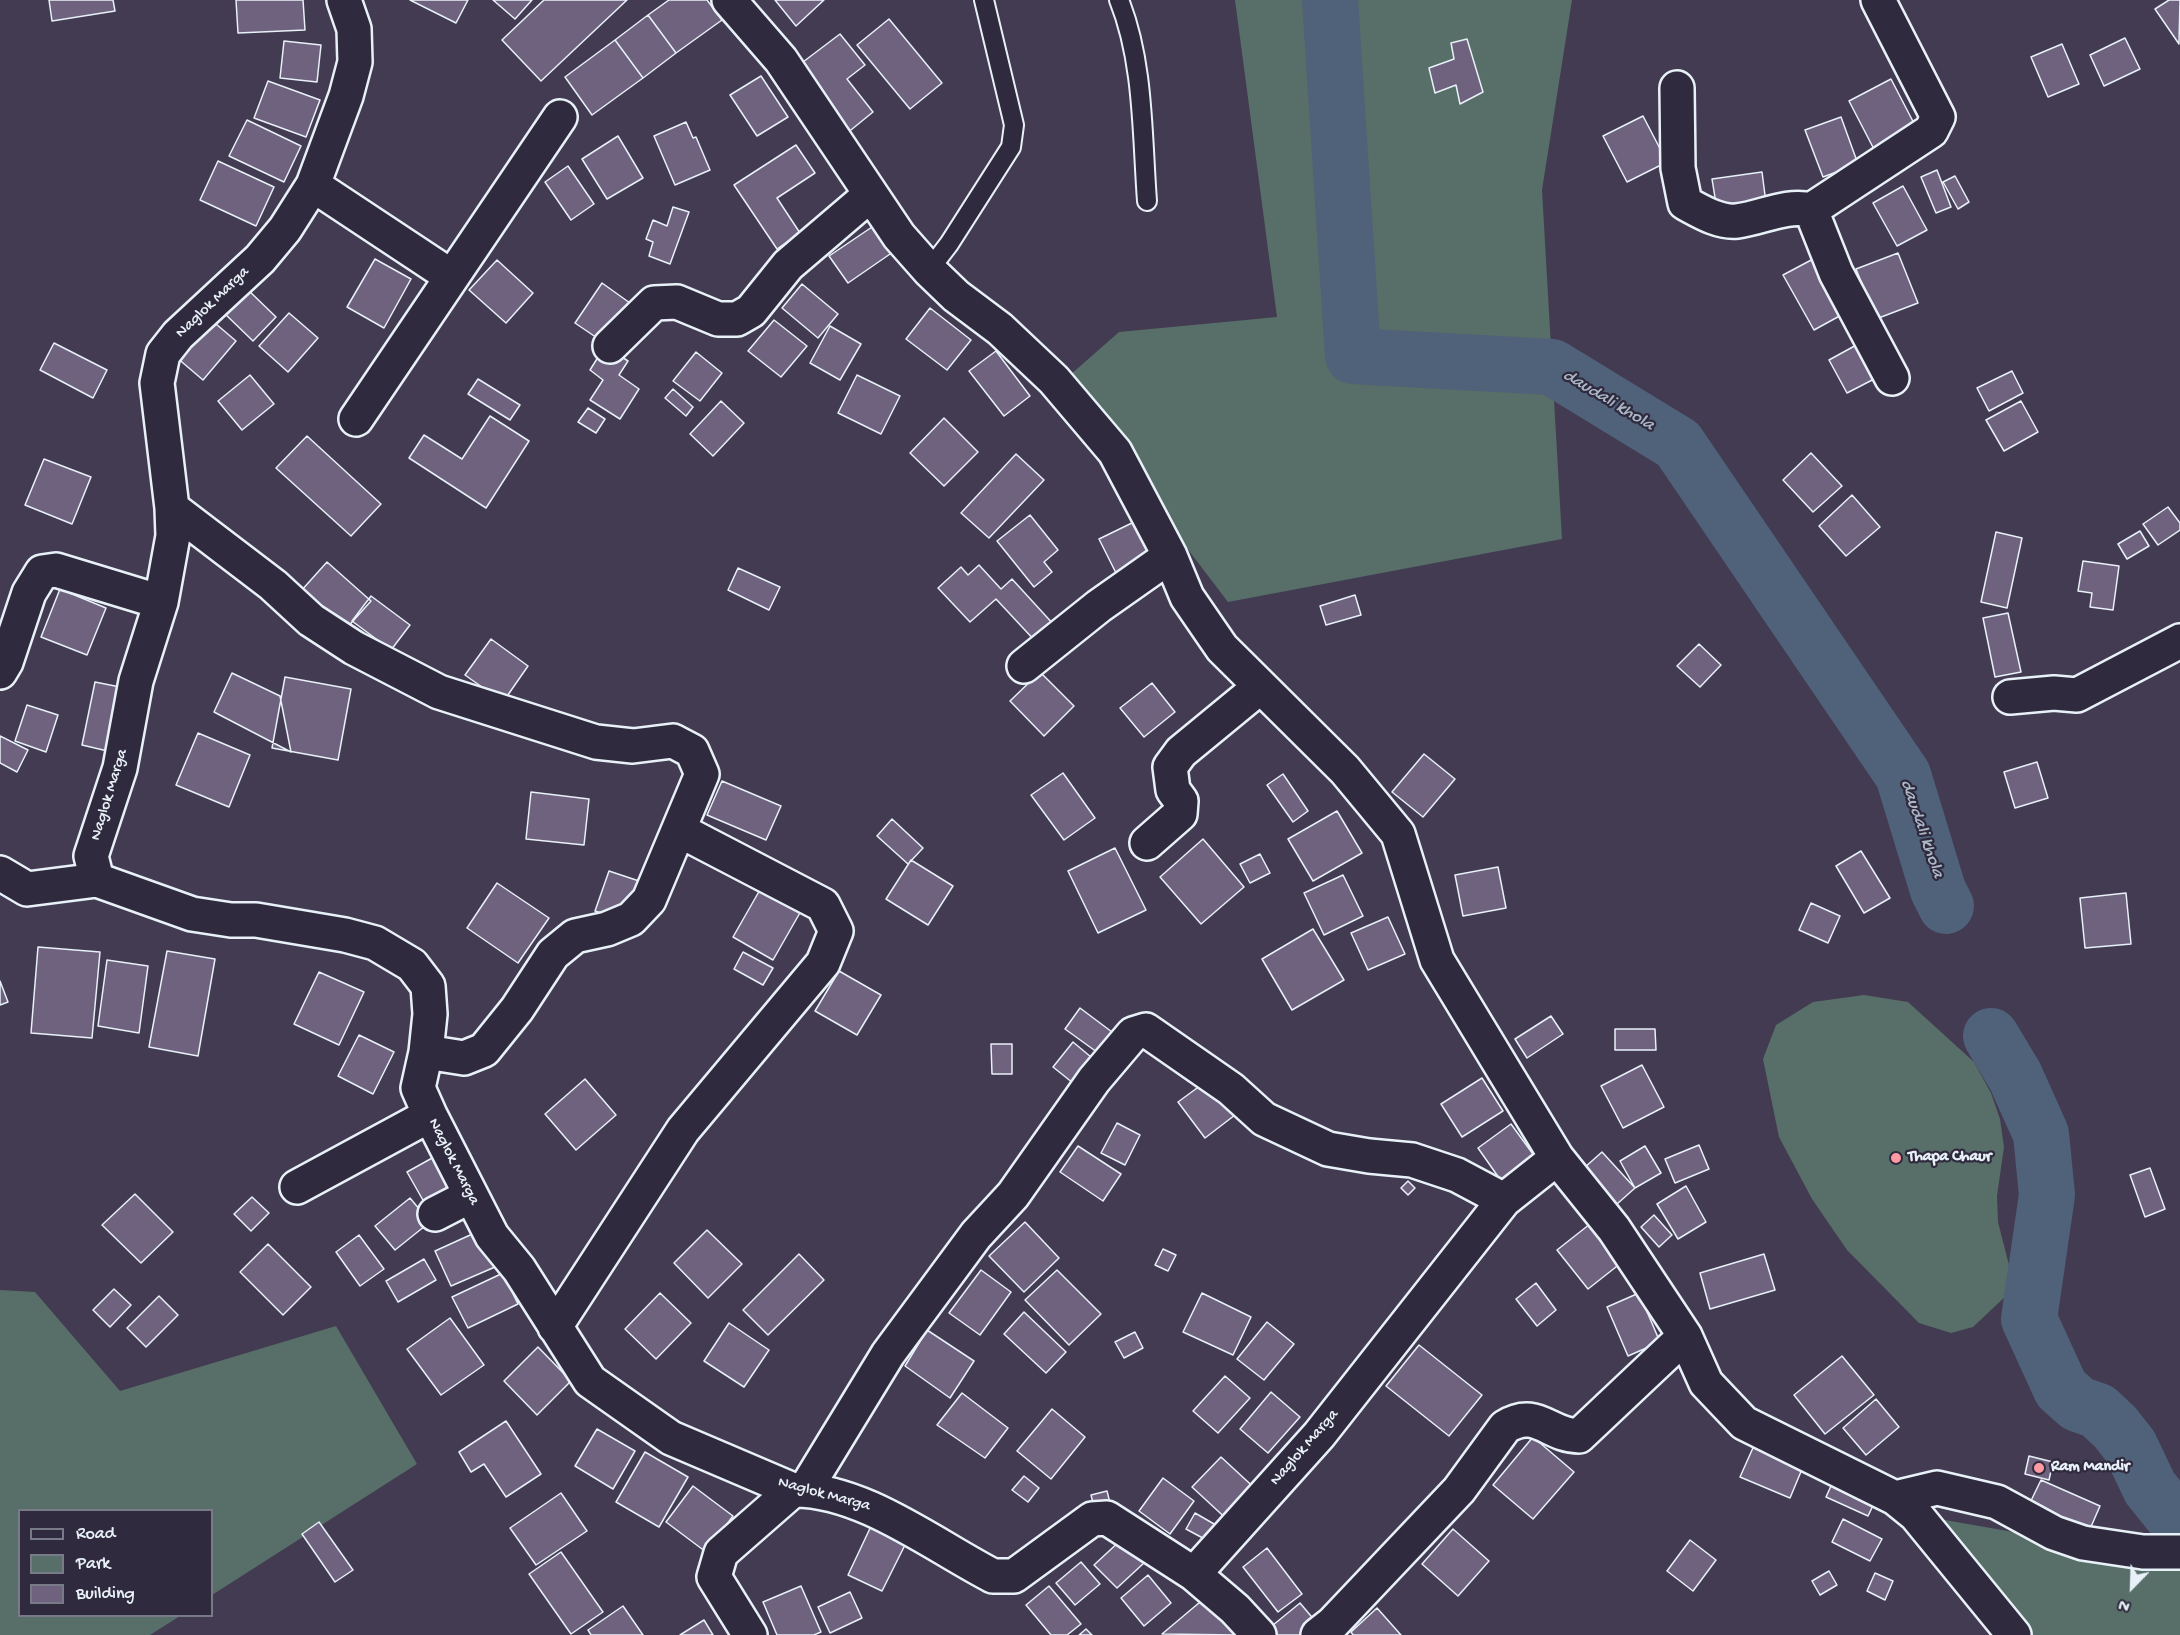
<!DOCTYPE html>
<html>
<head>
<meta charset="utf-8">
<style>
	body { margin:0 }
	#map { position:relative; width:2180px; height:1635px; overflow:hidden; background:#423b51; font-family:"Gochi Hand",sans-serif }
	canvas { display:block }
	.legend { position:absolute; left:18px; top:1509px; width:195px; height:108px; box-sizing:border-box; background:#2f2a3d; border:2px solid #797a88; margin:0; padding:8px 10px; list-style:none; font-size:18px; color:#e8f1f8 }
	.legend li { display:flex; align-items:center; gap:12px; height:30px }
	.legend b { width:30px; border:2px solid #797a88 }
	.north { position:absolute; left:2102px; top:1557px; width:60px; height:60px; -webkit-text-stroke:4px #2f2a3d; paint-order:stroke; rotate:203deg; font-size:16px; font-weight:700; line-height:24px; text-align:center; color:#e8f1f8 }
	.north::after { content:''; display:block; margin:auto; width:21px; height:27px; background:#e8f1f8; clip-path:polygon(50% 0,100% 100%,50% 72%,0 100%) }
</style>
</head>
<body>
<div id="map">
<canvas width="2180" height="1635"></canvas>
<ul class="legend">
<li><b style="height:8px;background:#2f2a3d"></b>Road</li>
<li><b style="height:16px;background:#586e68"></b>Park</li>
<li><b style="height:16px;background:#6e627f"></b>Building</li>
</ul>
<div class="north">N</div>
</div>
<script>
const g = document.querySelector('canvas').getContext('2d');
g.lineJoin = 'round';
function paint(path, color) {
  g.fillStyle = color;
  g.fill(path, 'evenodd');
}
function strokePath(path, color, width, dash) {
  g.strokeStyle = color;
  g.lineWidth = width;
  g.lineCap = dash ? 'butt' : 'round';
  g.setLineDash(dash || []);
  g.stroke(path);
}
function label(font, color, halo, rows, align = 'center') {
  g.font = font + ' "Gochi Hand",sans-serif';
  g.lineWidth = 4.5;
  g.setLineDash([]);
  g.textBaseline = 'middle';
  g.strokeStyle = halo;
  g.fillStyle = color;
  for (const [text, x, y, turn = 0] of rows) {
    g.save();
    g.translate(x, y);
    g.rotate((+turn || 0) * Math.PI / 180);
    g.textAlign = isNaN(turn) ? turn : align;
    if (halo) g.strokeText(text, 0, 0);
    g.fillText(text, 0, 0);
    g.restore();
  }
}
paint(new Path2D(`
	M1235,0h337l-30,190 20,349 -334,63 -167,-219 58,-51 158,-15z
	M1864,995l44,7 66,60 17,31 9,26 4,28 -7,49 1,26 13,51 -3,21 -35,33 -22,6 -32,-10 -72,-73 -35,-51 -33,-62 -16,-78 13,-34 37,-23z
	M0,1290l35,2 85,99 216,-65 81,138 -205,131v-85h-192v106h160l-30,19h-150z
	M1916,1515l264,46v74h-173z`), '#586e68');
strokePath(new Path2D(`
	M1330,0l23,356 199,11 126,77 225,331 35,115 8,16
	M1991,1036l24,40 26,58 6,61 -18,124 32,70 17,15 20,7 17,16 15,19 20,42 30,37`), '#50617a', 56);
const building = new Path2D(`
	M49,0h64l2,11 -63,10z
	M236,0h67l2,30 -67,3z
	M410,0h58l-12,23z
	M493,0h39l-17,19z
	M544,0h83l-86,81 -39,-41z
	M669,0h38l15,20 -46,33 -28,-38z
	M775,0h49l-28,26z
	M2169,0h11l-1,44 -24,-35z
	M648,15l28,38 -33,25 -28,-38z
	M889,19l53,64 -32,26 -53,-64z
	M840,34l25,31 -18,14 26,33 -27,22 -51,-66z
	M2125,38l15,31 -36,17 -14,-31z
	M1467,39l16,53 -23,12 -4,-19 -21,8 -6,-25 25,-9 -3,-16z
	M615,40l28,38 -51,37 -27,-38z
	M284,41l37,4 -4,37 -37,-4z
	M2062,44l17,40 -31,13 -17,-40z
	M761,76l27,41 -31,19 -27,-41z
	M1891,79l28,54 -42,22 -28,-54z
	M268,81l52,19 -14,37 -52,-19z
	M1643,116l24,46 -40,20 -24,-46z
	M1841,117l17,47 -35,13 -18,-47z
	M247,120l54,26 -17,36 -55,-26z
	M686,122l7,16 3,-1 14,33 -35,15 -21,-49z
	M618,136l25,42 -36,21 -25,-40z
	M796,145l19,28 -38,25 23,35 -23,16 -43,-64z
	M218,161l56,26 -18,39 -56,-26z
	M568,166l26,38 -23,16 -26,-38z
	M1937,170l14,37 -15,6 -15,-36z
	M1762,172l4,31 -49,7 -5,-31z
	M1955,176l14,26 -11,7 -15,-27z
	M1903,186l24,44 -30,16 -24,-43z
	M673,207l16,5 -19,52 -21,-8 4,-14 -7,-3 7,-19 14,6z
	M875,225l18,27 -45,31 -19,-27z
	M1898,253l20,50 -42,16 -20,-50z
	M1815,258l30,55 -31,17 -31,-55z
	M375,259l36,20 -27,49 -37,-21z
	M497,260l36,33 -27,30 -37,-33z
	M602,283l28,20 -27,39 -28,-19z
	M802,284l36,30 -20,24 -36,-30z
	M246,288l30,29 -23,24 -30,-29z
	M930,308l41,32 -24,30 -41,-31z
	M289,313l29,25 -30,34 -29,-26z
	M209,318l27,23 -33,39 -27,-23z
	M774,320l33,26 -26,31 -33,-26z
	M830,326l31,18 -21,36 -30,-17z
	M54,343l53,27 -14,28 -53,-28z
	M1860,343l18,34 -31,16 -18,-33z
	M605,346l23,15 -9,14 20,14 -19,30 -30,-19 13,-20 -13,-10z
	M996,351l34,45 -26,20 -35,-45z
	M696,352l26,21 -22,28 -27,-20z
	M2012,371l11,22 -34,18 -12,-23z
	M250,375l24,29 -32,26 -24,-29z
	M857,375l43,21 -19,38 -43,-21z
	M478,379l42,26 -10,15 -42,-26z
	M673,389l20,18 -7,9 -21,-18z
	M721,401l23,22 -31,33 -23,-22z
	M2021,401l17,31 -34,19 -18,-31z
	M588,408l17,11 -9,14 -18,-11z
	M490,416l39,25 -43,67 -77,-50 15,-23 38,24z
	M944,418l34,34 -34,34 -34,-33z
	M307,436l74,68 -30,32 -75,-68z
	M1811,453l31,33 -29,26 -30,-32z
	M1016,454l28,26 -55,58 -28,-25z
	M44,459l47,18 -19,47 -47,-19z
	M1852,495l28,32 -34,29 -27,-30z
	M2168,507l12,16v7l-22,15 -15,-21z
	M1030,515l28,35 -14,12 8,10 -18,15 -37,-46z
	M1136,521l19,38 -37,18 -19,-38z
	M2140,531l9,15 -22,13 -9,-15z
	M1996,532l26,6 -15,70 -26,-6z
	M2083,561l36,5 -6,44 -23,-3 2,-14 -14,-2z
	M327,562l44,39 -27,30 -44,-39z
	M979,565l22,24 11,-10 43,47 -18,17 -41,-44 -26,23 -32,-34 23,-21 7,8z
	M738,568l42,19 -11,23 -41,-20z
	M60,589l46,19 -19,47 -46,-18z
	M1355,595l6,20 -35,10 -6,-19z
	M371,596l39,29 -19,25 -39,-29z
	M2008,613l13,59 -26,5 -12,-59z
	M491,639l37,27 -25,36 -38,-27z
	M1699,644l22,21 -21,22 -23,-21z
	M1040,672l34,34 -30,30 -34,-35z
	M232,673l48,23 11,56 -77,-40z
	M285,677l66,12 -13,71 -66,-12z
	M95,682l35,7 -14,64 -34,-8z
	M1152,683l23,29 -31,25 -24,-29z
	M27,705l31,10 -12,37 -31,-11z
	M198,733l52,22 -21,52 -53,-22z
	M0,736l28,14 -11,22 -17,-9z
	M1424,754l31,25 -32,38 -31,-25z
	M2037,762l11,36 -33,10 -11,-36z
	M1063,773l32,45 -31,22 -33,-45z
	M1283,774l25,37 -15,11 -26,-37z
	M722,781l59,25 -15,34 -59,-25z
	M531,792l58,7 -5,46 -58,-6z
	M1337,811l25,42 -49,28 -25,-42z
	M892,819l31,29 -15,16 -31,-28z
	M1203,839l41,48 -43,37 -41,-47z
	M1115,848l31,62 -48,23 -30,-62z
	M1861,851l29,47 -26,15 -28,-47z
	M1260,854l10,19 -20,10 -10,-19z
	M911,860l42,26 -25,39 -42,-26z
	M1498,867l8,41 -43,8 -8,-41z
	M609,871l30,10 -14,40 -30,-10z
	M1343,875l20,41 -39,19 -20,-42z
	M497,883l52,35 -31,45 -51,-35z
	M761,888l40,23 -28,49 -40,-23z
	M2126,893l5,51 -46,4 -5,-50z
	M1811,903l29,13 -12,27 -29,-13z
	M1388,917l17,37 -37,16 -17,-37z
	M1313,929l31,51 -52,30 -30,-51z
	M38,947l62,5 -8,86 -61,-5z
	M167,951l48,8 -17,97 -49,-9z
	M743,952l30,16 -10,17 -29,-16z
	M107,960l41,6 -9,67 -41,-7z
	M839,971l42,24 -24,40 -42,-24z
	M319,972l45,20 -25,53 -45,-21z
	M0,981l8,21 -8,3z
	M1080,1008l36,27 -15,20 -36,-26z
	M1551,1016l12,18 -36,24 -12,-19z
	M1615,1029h40l1,21h-41z
	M359,1035l35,17 -21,42 -35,-18z
	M1073,1042l30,25 -20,24 -30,-24z
	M991,1044h21v30h-20z
	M1642,1065l22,42 -41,21 -22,-42z
	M1482,1078l21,33 -41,26 -21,-33z
	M585,1079l31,36 -40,35 -31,-36z
	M1208,1080l27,35 -30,23 -27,-36z
	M1117,1123l23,12 -15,30 -24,-12z
	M1511,1124l27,37 -34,24 -26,-37z
	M1699,1145l10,24 -34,14 -10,-24z
	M1078,1146l43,28 -18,27 -43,-29z
	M1645,1146l16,27 -26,15 -15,-27z
	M443,1152l20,37 -35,20 -21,-37z
	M1602,1152l33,36 -18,16 -33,-36z
	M2150,1168l15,41 -20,8 -15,-42z
	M1408,1181l7,7 -7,7 -7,-7z
	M1686,1186l20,36 -28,17 -21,-35z
	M135,1194l38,38 -32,31 -39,-38z
	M252,1197l17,16 -18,18 -17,-17z
	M410,1198l20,24 -35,28 -20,-24z
	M1654,1215l18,20 -13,12 -18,-20z
	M1025,1222l34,36 -35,34 -35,-36z
	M1590,1224l31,39 -33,26 -31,-39z
	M707,1230l35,34 -34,34 -34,-35z
	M479,1231l16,36 -44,19 -16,-35z
	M359,1235l25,34 -24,17 -24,-34z
	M268,1244l43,43 -28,28 -43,-43z
	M1163,1249l13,6 -8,16 -13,-6z
	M799,1254l25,26 -56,55 -25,-25z
	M1764,1254l11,36 -65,19 -10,-36z
	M424,1259l12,21 -38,22 -12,-21z
	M981,1270l30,22 -31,43 -31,-22z
	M1057,1270l44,44 -32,31 -44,-45z
	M503,1273l15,31 -50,24 -16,-31z
	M1536,1283l20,27 -19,16 -21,-27z
	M114,1289l17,16 -21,22 -17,-17z
	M660,1293l31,30 -35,36 -31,-30z
	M1202,1293l49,24 -18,38 -50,-23z
	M1639,1293l21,49 -32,14 -21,-49z
	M159,1296l19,19 -32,32 -19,-19z
	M1024,1312l42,40 -20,21 -42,-39z
	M450,1318l34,47 -43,30 -34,-46z
	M1267,1322l27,22 -30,36 -27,-21z
	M729,1323l40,27 -25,37 -40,-26z
	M927,1330l47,31 -24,37 -45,-32z
	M1135,1332l8,16 -19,10 -9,-16z
	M1419,1345l63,50 -33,41 -63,-50z
	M538,1347l33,34 -34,34 -33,-34z
	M1842,1356l32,39 -49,39 -31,-39z
	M1225,1376l25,22 -32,35 -25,-22z
	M1271,1392l29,25 -32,36 -28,-24z
	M962,1393l46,35 -23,30 -48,-33z
	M1876,1399l23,28 -33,28 -23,-27z
	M1052,1409l33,28 -34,42 -34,-28z
	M506,1421l35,53 -35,23 -22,-33 -13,8 -12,-20z
	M597,1429l38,22 -22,38 -38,-23z
	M1533,1437l41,35 -41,47 -40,-34z
	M1756,1441l49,21 -15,36 -50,-21z
	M645,1452l43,25 -29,50 -43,-25z
	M2029,1456l24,6 -4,18 -24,-6z
	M1221,1457l39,36 -28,31 -40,-37z
	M1836,1475l42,20 -10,21 -42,-19z
	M1024,1476l15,12 -11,14 -16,-12z
	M1163,1478l31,23 -24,33 -31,-23z
	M2041,1480l59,26 -13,30 -60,-27z
	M693,1486l40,30 -27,36 -40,-30z
	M1107,1491l3,12 -16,4 -3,-12z
	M561,1493l26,38 -51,34 -26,-37z
	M1195,1513l26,15 -9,15 -26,-14z
	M1843,1519l39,20 -12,22 -38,-19z
	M319,1522l34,48 -18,12 -33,-48z
	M873,1522l35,17 -26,52 -34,-16z
	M1453,1529l36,32 -31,35 -36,-32z
	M1122,1539l23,23 -28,26 -23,-23z
	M1690,1540l26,20 -23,31 -26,-20z
	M1267,1548l35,46 -24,18 -35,-45z
	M561,1552l42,60 -32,22 -42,-60z
	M1081,1562l19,22 -25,21 -19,-22z
	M1829,1571l8,14 -17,10 -8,-14z
	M1875,1573l18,8 -8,19 -18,-9z
	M1148,1575l23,28 -27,23 -23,-28z
	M801,1586l20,46 -7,3h-37l-14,-33z
	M1049,1586l32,38 -14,11h-16l-25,-30z
	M850,1592l12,26 -32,15 -12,-26z
	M1206,1597l33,38 -77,-1z
	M1300,1603l16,19 -14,13h-31l-4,-5z
	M623,1606l20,29h-52l-3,-5z
	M1377,1608l24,27h-48l-2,-3z
	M704,1620l9,15h-33z
	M1086,1629l6,6h-13z`);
paint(building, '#6e627f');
strokePath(building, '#e8f1f8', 1.5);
const lane = new Path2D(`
	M1119,0c25,62 23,135 28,201
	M929,270l20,-26 62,-97 3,-22 -30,-125`);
const street = new Path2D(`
	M344,0l10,29 1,33 -9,34 -33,89 -28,44 -25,30 -82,76 -15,19 -6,29 15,125 1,28 -12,66 -25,79 -16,87 -29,88 6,24 95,34 39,6h25l89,15 30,8 37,22 16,21 2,28 -4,38 -8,36 12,27 62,121 27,33 71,112 81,57 122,52c69,-1 140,55 200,86h21l78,-57 15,-1 87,56 125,-139 185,-235 53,-42
	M729,0l52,60 118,176 30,34 27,26 44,33 54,51 61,72 55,104 17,41 35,51 123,122 53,64 39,126 120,198 57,71 71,107 21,47 38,40 151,75 21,17 98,120
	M1878,0l60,117 -7,14 -120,79 25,63 56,105
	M1677,88l1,80 7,35c15,8 34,20 52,18 25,-3 49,-17 74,-11
	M313,185l139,92
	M610,346l44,-43 23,-1 41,17h19l14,-8 37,-46 82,-70
	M356,419l204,-302
	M172,508l101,77 38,35 43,28 85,44 157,50 37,4 40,-5 19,10 10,23 -53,126 -18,19 -24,10 -32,7 -22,18 -36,55 -33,41 -20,8 -38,-6
	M1024,666l75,-60 71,-50
	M0,672l6,-10 23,-69 13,-21 14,-2 105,32
	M2010,697l44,-4 23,2 103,-54
	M1147,843l33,-29 1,-13 -8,-11 -3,-23 11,-15 79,-65
	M0,873l27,16 70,-9
	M297,1187l133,-72
	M435,1214l35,-18
	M555,1327l128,-197 140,-167 13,-32 -13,-26 -144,-75
	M805,1490l83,-136 88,-119 37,-40 81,-115 39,-46 13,-4 85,59 33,30 64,30 41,7 43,4 45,15 47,25
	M1895,1498l42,-10 60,14 57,31 29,10 60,9h37
	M1194,1574l41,35 24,26
	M750,1635l-36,-58 7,-24 72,-63
	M1318,1635l14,-11 127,-134 46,-63c32,-20 44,9 74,9l106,-100`);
strokePath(lane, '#e8f1f8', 22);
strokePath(street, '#e8f1f8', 38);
strokePath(lane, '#2f2a3d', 18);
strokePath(street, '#2f2a3d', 33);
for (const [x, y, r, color] of [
	[1896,1158,6,"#ff9aa2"],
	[2039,1468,6,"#ff9aa2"]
]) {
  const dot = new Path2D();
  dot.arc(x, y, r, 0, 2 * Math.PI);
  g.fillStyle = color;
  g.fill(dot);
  strokePath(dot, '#2f2a3d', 2);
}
label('16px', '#e8f1f8', '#2f2a3d', [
	["Naglok Marga",213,303,-44],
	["Naglok Marga",110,795,-73],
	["Naglok Marga",453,1162,63],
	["Naglok Marga",1305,1448,-49],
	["Naglok Marga",824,1495,15]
]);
label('bold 16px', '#e8f1f8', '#2f2a3d', [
	["Thapa Chaur",1908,1158],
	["Ram Mandir",2051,1468]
], 'left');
label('italic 18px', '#abb7c6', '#2f2a3d', [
	["daudali khola",1608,401,31],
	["daudali khola",1921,829,71]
]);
</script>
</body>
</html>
